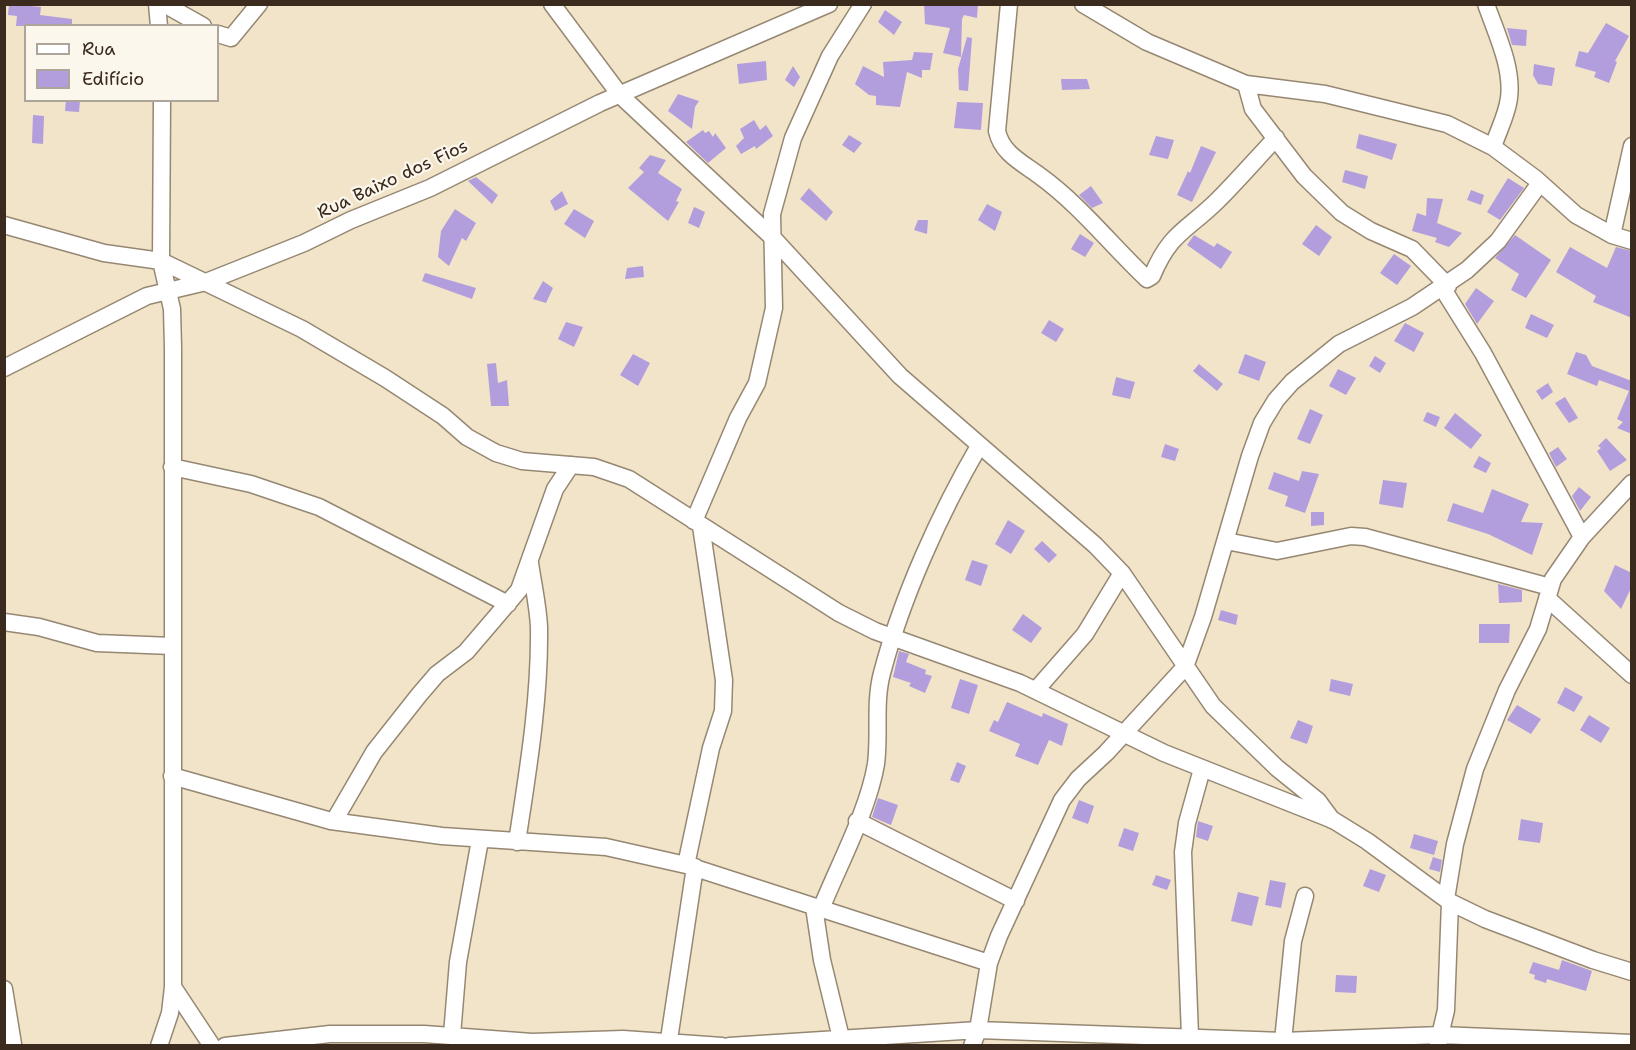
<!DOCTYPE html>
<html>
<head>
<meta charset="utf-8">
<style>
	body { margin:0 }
	#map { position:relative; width:1636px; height:1050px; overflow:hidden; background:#f2e4c8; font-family:"Shantell Sans",sans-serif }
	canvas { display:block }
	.frame { position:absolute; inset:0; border:6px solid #3b2a1e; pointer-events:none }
	.legend { position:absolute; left:24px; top:24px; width:195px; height:78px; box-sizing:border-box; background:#fbf7ec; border:2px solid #aea59a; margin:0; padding:8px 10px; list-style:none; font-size:18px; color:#3b2a1e }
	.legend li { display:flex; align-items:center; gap:12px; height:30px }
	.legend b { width:30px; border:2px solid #aea59a }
</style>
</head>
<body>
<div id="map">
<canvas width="1636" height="1050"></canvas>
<div class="frame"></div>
<ul class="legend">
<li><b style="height:8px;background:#fff"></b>Rua</li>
<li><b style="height:16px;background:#b29edd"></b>Edifício</li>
</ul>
</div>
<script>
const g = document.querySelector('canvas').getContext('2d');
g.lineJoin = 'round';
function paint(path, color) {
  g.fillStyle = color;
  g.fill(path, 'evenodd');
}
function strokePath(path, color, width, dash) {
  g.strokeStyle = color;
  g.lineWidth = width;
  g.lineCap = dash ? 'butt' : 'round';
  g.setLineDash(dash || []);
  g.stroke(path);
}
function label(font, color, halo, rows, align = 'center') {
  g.font = font + ' "Shantell Sans",sans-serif';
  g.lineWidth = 4.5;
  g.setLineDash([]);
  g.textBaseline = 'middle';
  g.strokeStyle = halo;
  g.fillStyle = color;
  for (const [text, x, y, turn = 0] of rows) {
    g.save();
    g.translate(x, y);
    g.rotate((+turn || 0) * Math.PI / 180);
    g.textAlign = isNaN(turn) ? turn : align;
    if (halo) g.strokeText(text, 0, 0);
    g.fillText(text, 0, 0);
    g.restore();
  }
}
paint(new Path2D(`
	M9,4l32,3 -1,8 32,4v7h-56l1,-10 -9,-1z
	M924,4h54l-1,14 -13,-3 -2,4 -1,38 -18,-4 7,-25 -25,-4z
	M885,10l17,12 -8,13 -16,-13z
	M1606,23l23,13 -14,25 2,1 -8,21 -15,-6 2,-5 -21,-6 4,-15 9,2z
	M1507,28l20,2 -1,16 -14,-1z
	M967,37l5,1 -4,53 -9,-1 -1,-21z
	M914,52l19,1 -3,17h-8v8l-15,-6 -7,35 -24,-2v-9l-7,-1 -14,-11 8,-18 21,11 -1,-15 29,-2z
	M766,61l1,19 -28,4 -2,-20z
	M1534,64l21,4 -3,18 -14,-2 -5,-9z
	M793,66l7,11 -6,10 -9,-7z
	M1061,79h26l3,10 -28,1z
	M678,94l21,7 -4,6 -3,22 -24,-18z
	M66,100l14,1 -1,11 -14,-1z
	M957,102l26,1 -2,27 -27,-2z
	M33,115l11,1 -1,28 -11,-1z
	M754,120l6,10 6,-5 7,11 -17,13 -1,-3 -14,8 -5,-8 8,-8 -4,-9z
	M703,130l2,3 4,-2 4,6 2,-4 11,15 -18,15 -22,-21z
	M1359,134l38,10 -5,16 -36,-12z
	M849,135l13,8 -8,10 -12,-8z
	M1156,136l18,4 -6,19 -19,-4z
	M1201,146l15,6 -24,50 -15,-7 11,-24 2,2z
	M650,155l16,5 -8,13 24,16 -6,12 3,1 -11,19 -40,-33 16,-16 -5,-4z
	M1345,170l23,6 -3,13 -23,-7z
	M476,177l22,18 -6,9 -24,-23z
	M1508,178l16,10 -24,32 -13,-8z
	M1091,186l12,17 -11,5 -13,-13z
	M809,188l24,24 -7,9 -26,-22z
	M1471,190l13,5 -3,10 -14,-5z
	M562,191l6,13 -13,7 -5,-10z
	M1427,198l16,1 -6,24 25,10 -13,14 -14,-5 2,-4 -25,-7 5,-18 9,3z
	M987,204l15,8 -7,19 -17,-11z
	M694,207l11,5 -6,16 -11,-5z
	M455,209l21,14 -10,18 -4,-3 -13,28 -11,-9 3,-26z
	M574,209l20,12 -9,17 -21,-14z
	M918,220h10l-1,14 -13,-4z
	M1316,225l16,12 -13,19 -17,-12z
	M1080,234l14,9 -9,14 -14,-8z
	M1194,235l20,12 3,-4 15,9 -11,17 -34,-24z
	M1515,235l36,25 -25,38 -15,-8 8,-16 -24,-16z
	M1570,247l37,21 9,-21 16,4v67l-39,-16 3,-6 -40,-24z
	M1394,254l17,12 -14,19 -17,-12z
	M643,266l1,11 -19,2 2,-11z
	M425,273l51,15 -4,11 -50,-18z
	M543,281l10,7 -7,15 -13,-4z
	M1476,288l18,13 -17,23 -12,-20z
	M1531,314l23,11 -7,13 -22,-10z
	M1049,320l15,9 -8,13 -15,-9z
	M566,322l17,5 -9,20 -16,-8z
	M1405,323l19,10 -10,19 -20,-11z
	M1576,352l10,3 6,11 40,15v53l-15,-6 6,-6 -6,-3 12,-28 -30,-11 -2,6 -30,-12z
	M633,354l17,9 -12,23 -18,-11z
	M1245,354l21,8 -7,19 -21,-8z
	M1375,356l11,7 -6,10 -11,-7z
	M496,363l2,20 9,-3 2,26h-18l-4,-42z
	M1199,364l24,20 -6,7 -24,-20z
	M1338,369l18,9 -10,17 -17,-9z
	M1116,377l19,5 -5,17 -18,-4z
	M1548,383l5,9 -11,8 -6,-9z
	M1565,397l13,21 -9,5 -14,-20z
	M1310,409l13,6 -13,29 -13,-5z
	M1427,412l13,5 -4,10 -13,-6z
	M1455,413l27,22 -11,14 -27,-21z
	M1606,438l21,22 -17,11 -13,-20 4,-3 -3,-2z
	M1165,444l14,5 -4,12 -14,-4z
	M1558,447l9,12 -11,8 -7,-14z
	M1479,456l12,7 -5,10 -13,-6z
	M1302,471l17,3 -14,39 -20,-7 3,-10 -20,-7 6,-17 25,9z
	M1383,480l24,3 -4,25 -24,-4z
	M1579,487l12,10 -11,14 -8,-15z
	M1492,489l37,15 -8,18 22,1 -11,32 -44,-21 -41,-13 6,-18 30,10z
	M1311,512h13v13l-13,1z
	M1008,520l17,11 -14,23 -16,-10z
	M1042,541l15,14 -8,8 -15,-14z
	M972,560l16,5 -7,21 -16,-6z
	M1615,565l17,8v13l-11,23 -17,-18z
	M1498,584l24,6v12l-23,1z
	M1221,610l17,5 -2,10 -18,-5z
	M1023,614l19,14 -11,15 -19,-13z
	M1479,624h31l-1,19h-30z
	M899,651l10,3 -3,8 20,8 -1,4 7,2 -7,17 -16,-7 2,-3 -18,-6z
	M960,679l18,6 -9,29 -18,-6z
	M1331,679l22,5 -3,12 -21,-5z
	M1565,687l18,10 -9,15 -17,-9z
	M1007,702l35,15 1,-4 25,11 -6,22 -13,-6 -11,25 -23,-9 5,-12 -31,-13 5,-11 4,2z
	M1517,705l24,14 -10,15 -24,-14z
	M1589,715l21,13 -9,15 -21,-13z
	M1298,720l15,6 -6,18 -17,-6z
	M957,762l9,4 -7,17 -9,-3z
	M878,798l20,7 -7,20 -19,-8z
	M1079,800l15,6 -6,18 -16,-6z
	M1521,819l22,4 -3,20 -22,-3z
	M1198,821l15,5 -5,15 -12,-4z
	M1124,828l15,5 -6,18 -15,-5z
	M1414,834l24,7 -4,14 -24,-7z
	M1433,857l9,3 -2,12 -11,-3z
	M1370,869l16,6 -7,17 -16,-6z
	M1156,875l15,5 -4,10 -15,-5z
	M1270,880l16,3 -5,25 -16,-3z
	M1238,892l21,5 -7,29 -21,-5z
	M1562,960l30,11 -6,20 -39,-12 -1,4 -12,-4 1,-4 -6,-2 4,-11 26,8z
	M1336,975l21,1 -1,17 -21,-1z`), '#b29edd');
const minor = new Path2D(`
	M157,4l2,22
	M164,4l39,22
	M552,4l68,91 153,143 127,138 195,169 27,28 91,133 64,62 41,33 14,19
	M1009,4l-12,127c5,23 26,32 43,45 40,29 71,69 107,103l5,-3c19,-45 35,-45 66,-76 20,-20 39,-42 58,-62
	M1083,4l64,38 99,42 79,10 122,30 46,23 43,32 40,36 36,20 20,6
	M1486,4c10,29 27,63 23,94 -2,17 -11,33 -16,49
	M218,34l13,4 28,-34
	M1246,84l7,25 51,67 38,37 29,18 41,18 36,37
	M4,225l100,28 57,8 141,68 83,49 58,38 24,21 29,16 26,8 72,6 35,12 210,134 36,18 145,52 144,70 169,67 34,21 83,61 35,17 108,41 39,12
	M1612,235l20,-89
	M1443,289l40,64 99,184
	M4,368l143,-72 59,-14 98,-39 47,-23 79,-32 170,-85 229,-99
	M172,467l79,17 68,23 189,97
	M694,521l44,-103 19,-35 17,-75 -2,-94 21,-76 37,-82 33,-52
	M1226,541l51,10 74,-15 14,1 185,50
	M1547,598l85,77
	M4,622l35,5 58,16 75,3
	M1036,690l49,-56 37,-61
	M172,776l159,45 111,15 164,11 80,18 303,98
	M334,821l40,-69 45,-57 18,-21 29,-22 53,-62 36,-101 16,-24
	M857,821l159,80
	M517,842c11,-72 23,-143 22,-215 -1,-21 -6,-43 -9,-64
	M686,865l25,-117 12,-37 1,-31 -23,-154
	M1446,899l9,-55 20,-75 32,-79 31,-61 15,-50 29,-42 50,-54
	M814,907l8,53 19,78
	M821,909c18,-45 47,-98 55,-145 4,-31 -2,-61 6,-91 20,-76 58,-160 97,-227
	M173,987l39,59
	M4,989l9,55
	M452,1035l6,-73 22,-122
	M1190,1036l-7,-184 4,-29 15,-54
	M1283,1041l10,-100 12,-45
	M1438,1044l8,-34 4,-108
	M159,1046l11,-33 3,-26v-639l-1,-39 -11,-48 1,-161
	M225,1046l105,-12h94l108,8 91,-3 99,7
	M668,1046l27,-179
	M729,1046l249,-16 305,11 157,-6 192,8
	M972,1046l6,-16 11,-67 10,-27 63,-136 16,-21 28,-26 79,-86 18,-50 47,-161 12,-33 14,-23 16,-18 47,-38 73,-37 55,-37 31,-29 42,-58`);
strokePath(minor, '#968773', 19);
strokePath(minor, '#fff', 16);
label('18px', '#3b2a1e', '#fbf7ec', [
	["Rua Baixo dos Fios",393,180,-25]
]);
</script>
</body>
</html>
